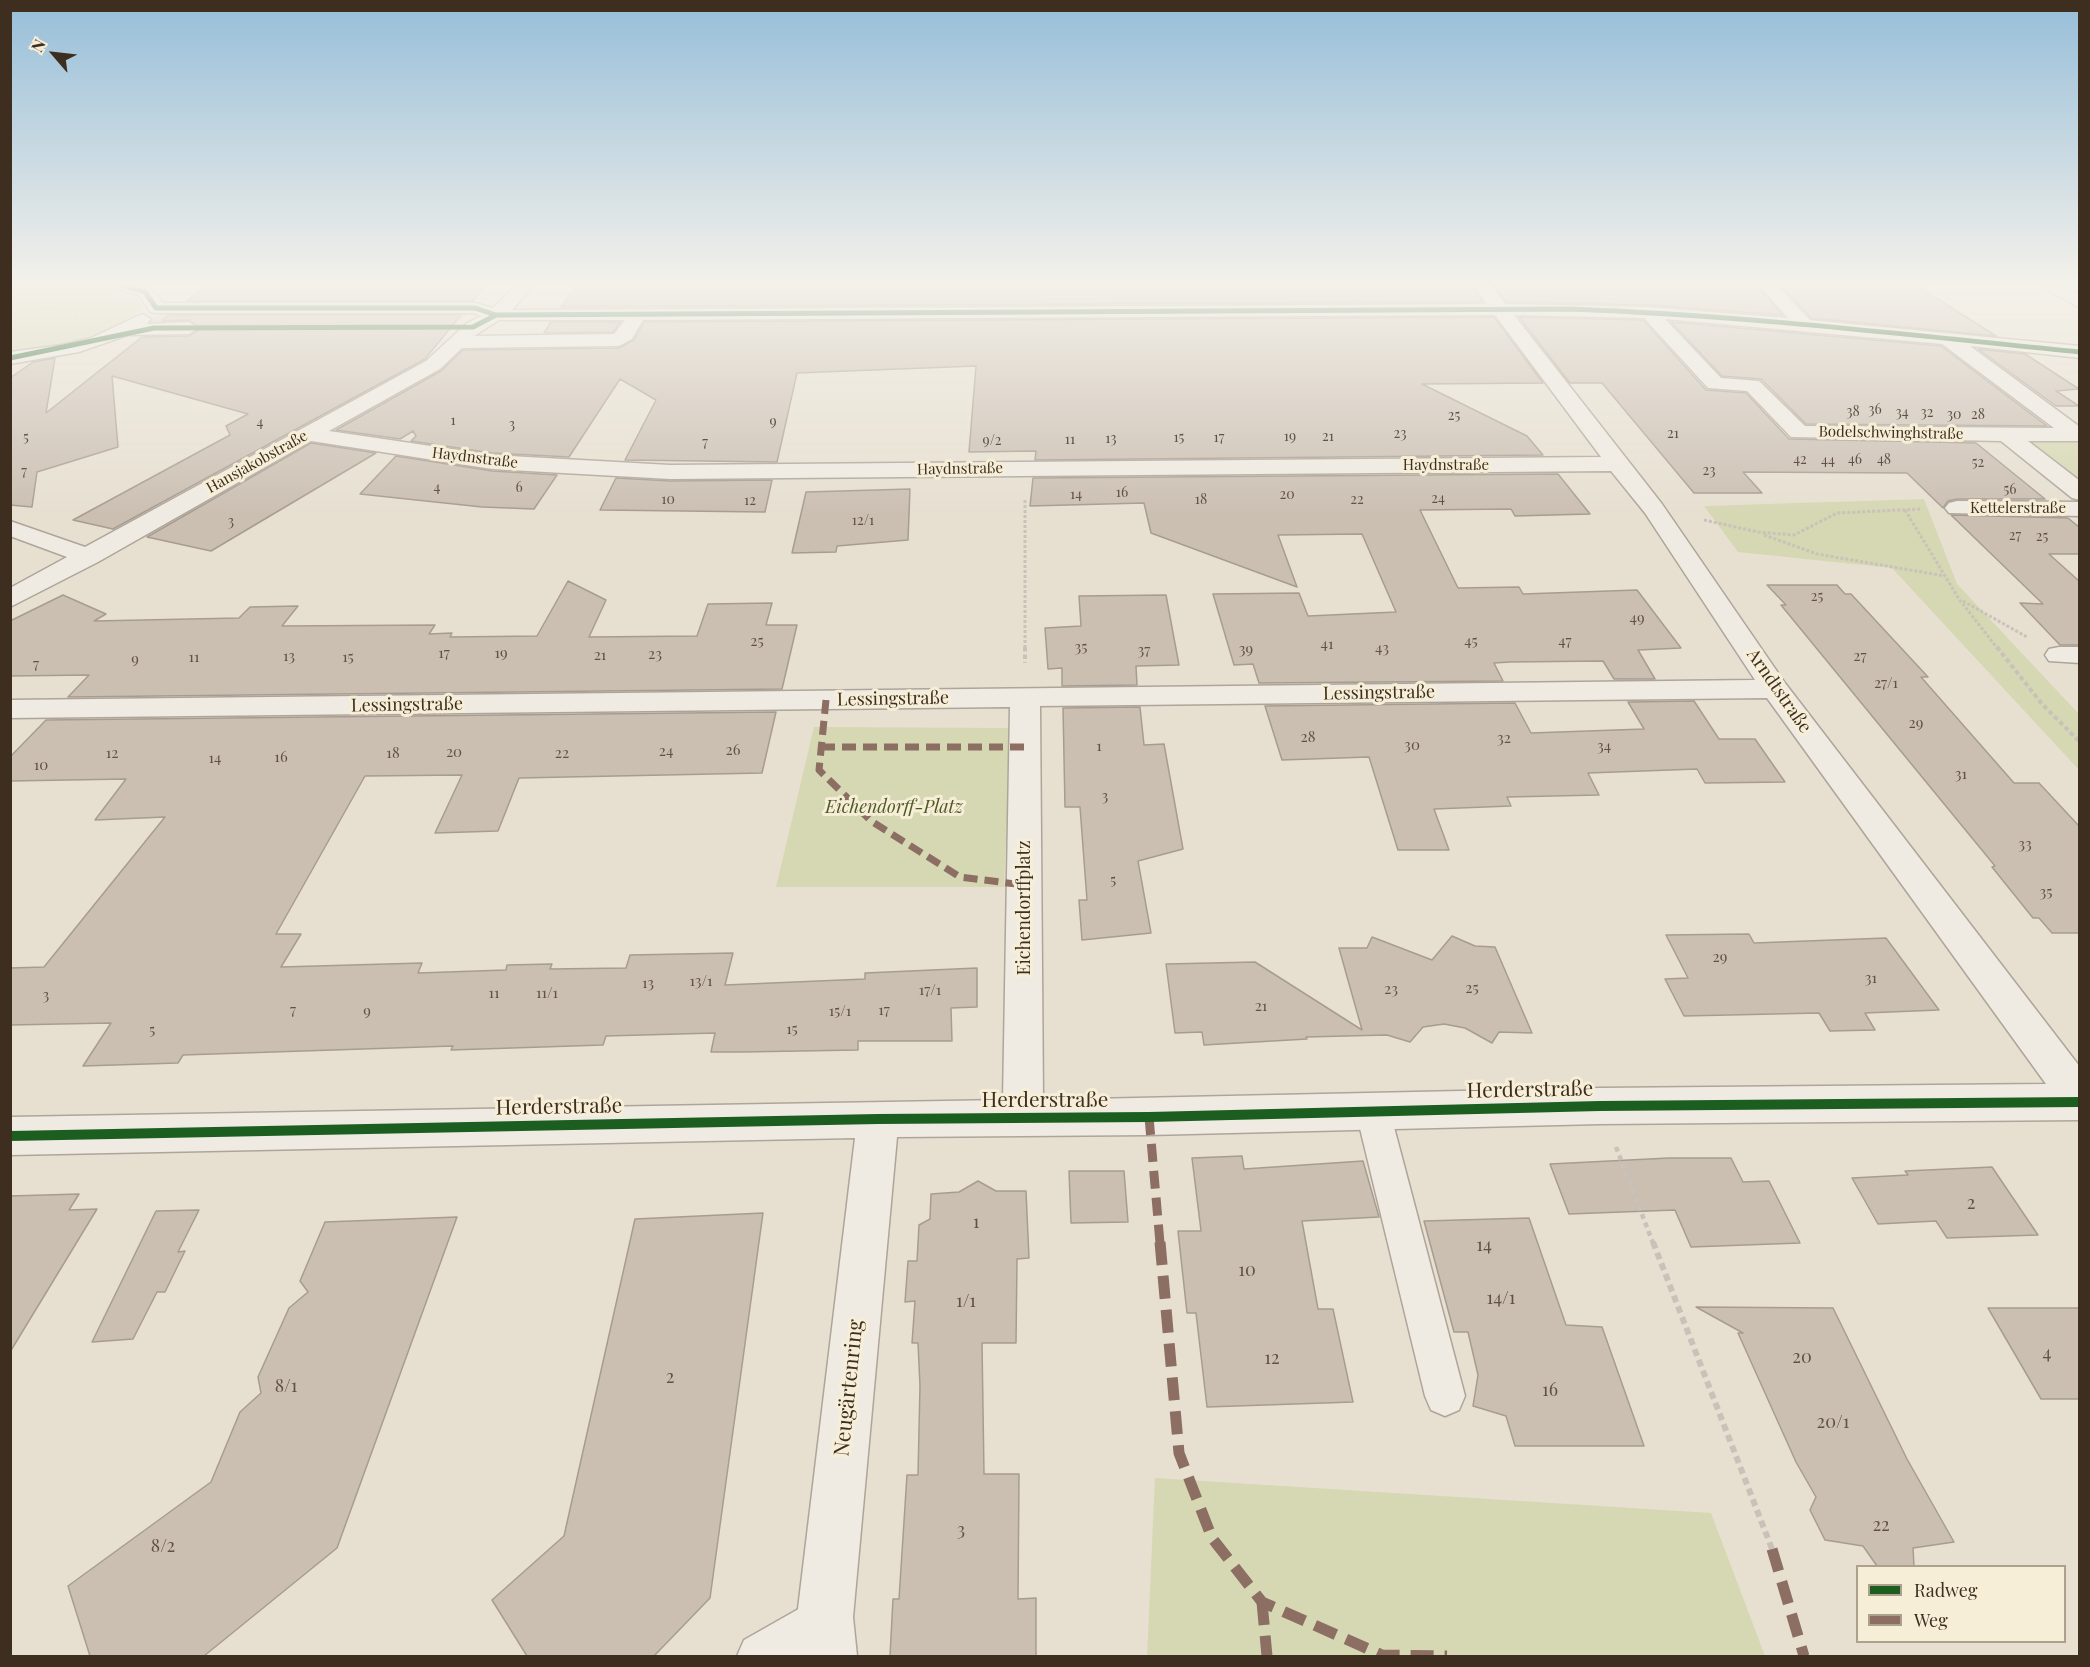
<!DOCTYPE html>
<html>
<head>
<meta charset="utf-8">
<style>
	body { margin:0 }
	#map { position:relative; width:2090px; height:1667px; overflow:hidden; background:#e7e0d1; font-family:"Playfair Display",serif }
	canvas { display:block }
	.frame { position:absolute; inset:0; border:12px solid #3d2e20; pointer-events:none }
	.legend { position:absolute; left:1856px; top:1565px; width:210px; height:78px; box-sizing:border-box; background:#f7eed8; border:2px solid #ada18e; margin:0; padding:8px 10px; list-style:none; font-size:18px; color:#3d2e20 }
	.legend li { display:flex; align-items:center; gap:12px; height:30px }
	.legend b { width:30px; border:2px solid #ada18e }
	.north { position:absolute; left:24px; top:24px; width:60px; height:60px; -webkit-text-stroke:4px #f7eed8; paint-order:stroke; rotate:298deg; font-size:16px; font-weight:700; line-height:24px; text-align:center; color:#3d2e20 }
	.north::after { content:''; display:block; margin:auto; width:21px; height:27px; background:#3d2e20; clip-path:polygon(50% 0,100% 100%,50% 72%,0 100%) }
</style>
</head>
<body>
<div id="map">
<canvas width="2090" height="1667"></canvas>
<div class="frame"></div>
<ul class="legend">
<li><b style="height:8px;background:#1b5e20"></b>Radweg</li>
<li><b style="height:8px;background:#8d6e63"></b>Weg</li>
</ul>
<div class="north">N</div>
</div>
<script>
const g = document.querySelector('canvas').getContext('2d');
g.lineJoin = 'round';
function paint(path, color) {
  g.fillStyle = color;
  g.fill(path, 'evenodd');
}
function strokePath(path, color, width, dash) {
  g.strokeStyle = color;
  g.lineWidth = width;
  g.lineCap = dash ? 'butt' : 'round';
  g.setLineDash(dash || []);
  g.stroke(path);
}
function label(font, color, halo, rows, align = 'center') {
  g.font = font + ' "Playfair Display",serif';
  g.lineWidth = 6;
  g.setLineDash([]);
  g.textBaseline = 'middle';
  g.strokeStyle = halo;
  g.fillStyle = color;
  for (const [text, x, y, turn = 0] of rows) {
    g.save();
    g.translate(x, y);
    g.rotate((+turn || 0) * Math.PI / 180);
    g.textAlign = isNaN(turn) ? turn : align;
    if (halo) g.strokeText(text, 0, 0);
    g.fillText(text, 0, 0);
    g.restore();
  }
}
paint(new Path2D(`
	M94,282l39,9 10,17c-38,32 -85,38 -132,47l-1,-72z
	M463,311l5,4 -15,8 -307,2 -1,-3 18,-9z
	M2070,439l9,3v45l-62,-47z
	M1924,499l33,85 122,130v56l-187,-202 -154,-16 -34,-46z
	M814,727l197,1 -7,159h-228z
	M1155,1478l556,35 54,143h-618z`), '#d6d7b3');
const building = new Path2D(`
	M211,282h278l-16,19h-286z
	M579,282h891l13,20 -922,5z
	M1492,282h262l29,33 -135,-10 -142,-3z
	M1777,282h134l85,54 -185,-18z
	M169,315h292l-36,44 -312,170 -40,-9 157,-85 -4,-9 22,-12 -136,-38 6,71 -81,25 -5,35 -22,-2v-127l23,-16 22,-4 -9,55 96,-76 47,-1 11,-7 -11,-9 -27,1z
	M1494,317l49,66 -121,1 105,52 16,19 -508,5 1,-9 -67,1 7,-86 -179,7 -20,89 -152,-2 31,-60 -36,-21 -51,78 -77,-4 -81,-12 5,-5 -3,-5 -13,8 -64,-9 105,-59 22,-21 156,-2 15,-8 10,-18z
	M1519,317l124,3 63,70 40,3 43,46 187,4 69,56h-88l-9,2 -5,7 -36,-35 -164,-1 19,21h-68l-92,-110h-32z
	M551,322h69l-7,10 -69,1z
	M1671,322l270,24 106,80 -241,-2 -45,-45 -39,-3z
	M1978,349l47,5 54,35 -23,2 23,15h-23z
	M311,443l65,10 -165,98 -64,-14z
	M396,456l96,15 65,4 -23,34 -52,-2 -122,-13z
	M1558,474l32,40 -75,2 -4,-7 -91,1 38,78 61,-1 4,7 114,-4 44,58 -43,2 17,29h-41l-11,-18 -93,1 -16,1 9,18 -244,2 -6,-19 -19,1 -21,-71 86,-1 9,23 88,-4 -34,-78 -84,1 19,52 -146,-54 -7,-30 -114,3 3,-28z
	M616,478l54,3 102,-1 -7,32 -165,-2z
	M910,489l-2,51 -71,6 -1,6 -44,1 14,-61z
	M1951,515l117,3 11,9v27h-30l30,27v64h-19l-40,-42 23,1z
	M568,581l38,19 -17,37 108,-1 11,-32 64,-1 -6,22h31l-15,64 -714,8 21,-22 -79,1v-55l53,-26 43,19 -12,7 145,-3 11,-11 48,-1 -16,20 153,-1 -6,9 23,-1 -2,4 87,-1z
	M1767,585h70l8,9h6l77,83h-7l93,106h25l40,43v107h-27l-13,-15h-6l-41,-51 3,-1 -214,-261h5z
	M1166,595l13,70 -43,1 1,19 -75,1v-18l-14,1 -3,-41 36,-2 -2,-30z
	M1694,701l25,38h36l30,43 -80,1 -8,-14 -109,4 11,22 -92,2 4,9 -77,3 15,41h-51l-29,-93 -87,3 -17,-54 250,-3 16,30 113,-4 -16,-27z
	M1140,707l4,38 20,-1 19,105 -45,12 13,72 -69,7 -3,-40h8l-7,-93h-15l-2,-99z
	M776,712l-14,61 -243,5 -21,53 -63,2 27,-58 -97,1 -89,158h25l-20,33 141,-4 -4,10 88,-3 1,-5 45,-1 -2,5 76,-1 4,-13 103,-2 -8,32 140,-6v-6l112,-5v39l-26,1 1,33h-94v9l-117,2h-30l4,-19 -109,3 -3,9 -152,5 2,-4 -270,9 -5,8 -95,3 28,-43 -101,2v-57l34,-1 121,-150 -70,3 31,-41 -116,2v-24l36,-37z
	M1749,934l5,9 132,-5 53,72 -74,3 10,17 -45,1 -11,-18 -135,3 -19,-37 23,-1 -22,-43z
	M1452,936l23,10 20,1 37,86 -33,-1 -7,11 -27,-15 -21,-4 -21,3 -13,15 -23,-7 -81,2 1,2 -103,6 -2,-13 -27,1 -9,-69 89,-2 107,68 -23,-82h28l5,-11 60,23z
	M1242,1156l2,13 119,-8 16,56 -77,4 16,88h15l20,93 -146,5 -11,-94h-9l-9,-82h23l-9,-73z
	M1669,1158h62l12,24 26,-1 31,62 -109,4 -16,-37 -106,4 -19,-50z
	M1992,1167l46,68 -91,3 -11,-17 -58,3 -26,-46 56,-3 -3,-4z
	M1069,1171h55l4,51 -57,1z
	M978,1181l18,10h30l3,67 -12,1 -1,84h-34l2,131h35l-1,125 18,-1v58h-146l3,-57h6l8,-124h11l2,-89 -2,-43h-6l3,-42 -10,1 3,-41h9l2,-36 11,-6 1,-25 28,-2z
	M79,1194l-10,16 28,-1 -87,143v-156z
	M199,1210l-21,42 7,-1 -20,41h-8l-24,47 -41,3 64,-131z
	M763,1213l-53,385 -56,58h-127l-35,-56 72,-64 71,-317z
	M457,1217l-120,331 -133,108h-114l-22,-70 143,-104 29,-70 21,-19 -3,-16 31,-69 19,-16 -8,-11 25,-59z
	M1529,1218l37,107 36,2 42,119h-129l-9,-30 -33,-10 5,-31 -10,-43h-14l-30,-111z
	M1696,1307l137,1 74,151 47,83 -41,6 1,18h-37l-14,-20 -38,-6 -15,-30 6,-13 -20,-35 -58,-129h5z
	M1988,1308h91v91h-38z`);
paint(building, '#cbbfb2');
strokePath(building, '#a89c90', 1.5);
const lane = new Path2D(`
	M1373,1097l12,5 5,10 75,284 -6,14 -14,6 -14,-6 -6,-14 -69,-284 5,-10z
	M825,1594l16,7 7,16 -7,16 -38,23h-66l7,-16z`);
const street = new Path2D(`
	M105,282c24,-1 44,-2 58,21h312l18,5 27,-26h17l-25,28 975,-6 -15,-22h17l16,22 143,3 140,11 -32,-36h18l36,38 270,26v12l-110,-12 110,81v14h-52l52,40v19l-8,-2 -71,-57 -210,-4 -44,-46 -39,-3 -64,-70 -130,-3 148,189 123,179 295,384v53l-480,4 -451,11 -252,2 -44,480 4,39h-56l-4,-39 58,-479 -845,17v-38l993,-17 7,-393 -1000,11v-18l1745,-20 -110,-167 -34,-42 -941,8 -178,-10 -181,-28 -213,121 -88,45v-19l57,-31 -57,-21v-15l75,26 341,-186 41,-38 14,-7 -8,-3h-317l-6,-1 -11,-17 -31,-9zM1495,315l106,142 -931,8 -178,-10 -163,-24 111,-62 22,-21 157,-2 13,-7 11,-19zM1665,319l277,25 112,84 -249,-2 -46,-45 -38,-3zM499,320h126l-11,14 -140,2zM1767,698l279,386 -446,4 -557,12 -3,-394z
	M2034,282h21l25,13v13z
	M142,314l9,5 -4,5 42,-2 9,6 -9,6 -61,1 -49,17 -69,12v-12l51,-7 30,-7z
	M1957,501l123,1v14l-131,-3 -4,-5 4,-5z
	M2059,647h21v16l-31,-2 -4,-6 4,-6z`);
strokePath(lane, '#ada599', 3);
strokePath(street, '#ada599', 3);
strokePath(new Path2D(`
	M10,289l12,-7
	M10,296h75
	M33,312l1,-4h30l11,3 1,7`), '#c8c2b9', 2, [2, 1.5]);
strokePath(new Path2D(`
	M1025,500v149
	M1905,510l54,89 39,50
	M1704,520l54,12 36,3 43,-22 84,-4
	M1764,535l53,19 128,22
	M1963,601l64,36`), '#c8c2b9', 3, [3, 2]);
strokePath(new Path2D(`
	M1025,647v16
	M1997,647l45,57 38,38`), '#c8c2b9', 4, [4.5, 3]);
strokePath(new Path2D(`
	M1616,1147l37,96`), '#c8c2b9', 4.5, [5, 4]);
strokePath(new Path2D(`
	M1653,1242l119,307`), '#c8c2b9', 6, [7, 4.5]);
paint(lane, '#efebe3');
paint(street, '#efebe3');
strokePath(new Path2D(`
	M826,700l-7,70 52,51 89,56 64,8
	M821,747h204`), '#8d6e63', 7, [14, 7]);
strokePath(new Path2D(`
	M1149,1117l11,126`), '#8d6e63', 9, [18, 9]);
strokePath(new Path2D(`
	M1160,1242l19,211 33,85 50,64 120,53 65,1
	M1772,1549l32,107
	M1262,1602l5,54`), '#8d6e63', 11, [23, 11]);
strokePath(new Path2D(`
	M114,282l31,10 11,16h319l21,7 1073,-6c171,6 341,26 511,43
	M10,358l144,-30 319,-1 23,-12`), '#1b5e20', 5);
strokePath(new Path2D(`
	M10,1136l868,-17 271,-2 451,-11 480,-4`), '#1b5e20', 10);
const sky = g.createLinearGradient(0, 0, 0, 515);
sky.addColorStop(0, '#96bed9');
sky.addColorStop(0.55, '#f4f1ea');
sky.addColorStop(1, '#f4f1ea00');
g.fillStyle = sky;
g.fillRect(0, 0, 2090, 515);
label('14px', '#605244', null, [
	["36",1875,410],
	["38",1853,412],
	["34",1902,413],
	["32",1927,413],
	["30",1954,415],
	["28",1978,415],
	["25",1454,416],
	["1",453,421],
	["9",773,422],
	["4",260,423],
	["3",512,425],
	["23",1400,434],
	["21",1673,434],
	["19",1290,437],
	["21",1328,437],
	["5",26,438],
	["15",1179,438],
	["17",1219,438],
	["13",1111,439],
	["11",1070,440],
	["9/2",992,441],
	["7",705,443],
	["42",1800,460],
	["46",1855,460],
	["48",1884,460],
	["44",1828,461],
	["52",1978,463],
	["23",1709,471],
	["7",24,472],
	["4",437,488],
	["6",519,488],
	["56",2010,490],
	["16",1122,493],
	["14",1076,495],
	["20",1287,495],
	["24",1438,499],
	["10",668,500],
	["18",1201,500],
	["22",1357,500],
	["12",750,501],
	["12/1",863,521],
	["3",231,522],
	["27",2015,536],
	["25",2042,537],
	["25",1817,597]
]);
label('15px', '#3d2e20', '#f7eed8', [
	["Bodelschwinghstraße",1891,433,1],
	["Haydnstraße",475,458,7],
	["Hansjakobstraße",257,462,-29],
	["Haydnstraße",1446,465],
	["Haydnstraße",960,469,-1],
	["Kettelerstraße",2018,508]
]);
label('15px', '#605244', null, [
	["49",1637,618],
	["25",757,641],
	["45",1471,641],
	["47",1565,641],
	["41",1327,644],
	["35",1081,647],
	["43",1382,648],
	["39",1246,649],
	["37",1144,650],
	["17",444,653],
	["19",501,653],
	["23",655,654],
	["21",600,655],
	["13",289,656],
	["27",1860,656],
	["11",194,657],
	["15",348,657],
	["9",135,659],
	["7",36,664],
	["27/1",1886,683],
	["29",1916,723],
	["28",1308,737],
	["32",1504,738],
	["30",1412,745],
	["1",1099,746],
	["34",1604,746],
	["26",733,750],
	["24",666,751],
	["20",454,752],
	["12",112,753],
	["18",393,753],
	["22",562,753],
	["16",281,757],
	["14",215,758],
	["10",41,765],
	["31",1961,774],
	["3",1105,796],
	["33",2025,844],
	["5",1113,880],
	["35",2046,892],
	["29",1720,957],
	["31",1871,978],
	["13/1",701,981],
	["13",648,983],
	["25",1472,988],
	["23",1391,989],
	["17/1",930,990],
	["11",494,993],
	["11/1",547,993],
	["3",46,995],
	["21",1261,1006],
	["7",293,1010],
	["17",884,1010],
	["9",367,1011],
	["15/1",840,1011],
	["15",792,1029],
	["5",152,1030]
]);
label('18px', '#3d2e20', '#f7eed8', [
	["Arndtstraße",1779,691,55],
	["Lessingstraße",1379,693,-1],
	["Lessingstraße",893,699,-1],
	["Lessingstraße",407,705,-1],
	["Eichendorffplatz",1024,908,-90]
]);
label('italic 18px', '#4d5a26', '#f7eed8', [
	["Eichendorff-Platz",894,807]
]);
label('18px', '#605244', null, [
	["2",1971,1203],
	["1",976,1222],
	["14",1484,1245],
	["10",1247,1270],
	["14/1",1501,1298],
	["1/1",966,1301],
	["4",2047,1353],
	["20",1802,1357],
	["12",1272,1358],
	["2",670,1377],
	["8/1",286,1386],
	["16",1550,1390],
	["20/1",1833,1422],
	["22",1881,1525],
	["3",961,1530],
	["8/2",163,1546]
]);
label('21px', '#3d2e20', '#f7eed8', [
	["Herderstraße",1530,1090,-1],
	["Herderstraße",1045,1100],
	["Herderstraße",559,1107,-1],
	["Neugärtenring",849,1388,-84]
]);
</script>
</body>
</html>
